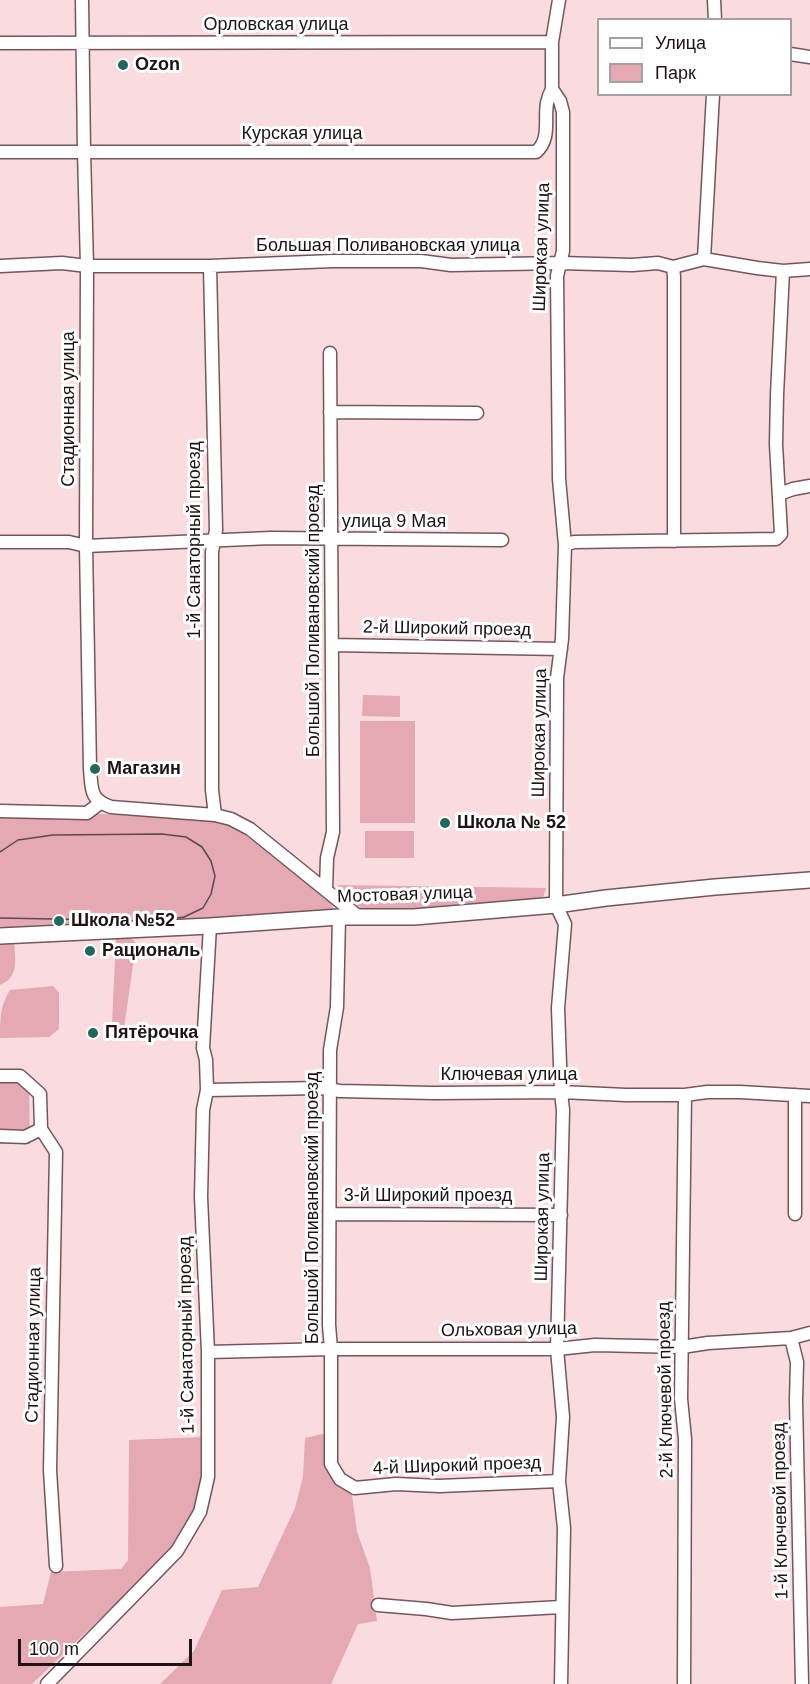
<!DOCTYPE html>
<html>
<head>
<meta charset="utf-8">
<style>
	body { margin:0 }
	#map { position:relative; width:810px; height:1684px; overflow:hidden; background:#fadbdf; font-family:Arial,sans-serif }
	canvas { display:block }
	.legend { position:absolute; left:597px; top:18px; width:195px; height:78px; box-sizing:border-box; background:#fff; border:2px solid #a5a1a1; margin:0; padding:8px 10px; list-style:none; font-size:18px; color:#1e1315 }
	.legend li { display:flex; align-items:center; gap:12px; height:30px }
	.legend b { width:30px; border:2px solid #a5a1a1 }
	.scale { position:absolute; left:18px; top:1639px; width:174px; height:27px; box-sizing:border-box; border:3px solid #1e1315; border-top:0; padding-left:8px; font-size:18px; line-height:21px; white-space:nowrap; color:#1e1315; -webkit-text-stroke:4px #fff; paint-order:stroke }
</style>
</head>
<body>
<div id="map">
<canvas width="810" height="1684"></canvas>
<ul class="legend">
<li><b style="height:8px;background:#fff"></b>Улица</li>
<li><b style="height:16px;background:#e4a9b2"></b>Парк</li>
</ul>
<div class="scale">100 m</div>
</div>
<script>
const g = document.querySelector('canvas').getContext('2d');
g.lineJoin = 'round';
function paint(path, color) {
  g.fillStyle = color;
  g.fill(path, 'evenodd');
}
function strokePath(path, color, width, dash) {
  g.strokeStyle = color;
  g.lineWidth = width;
  g.lineCap = dash ? 'butt' : 'round';
  g.setLineDash(dash || []);
  g.stroke(path);
}
function label(font, color, halo, rows, align = 'center') {
  g.font = font + ' Arial,sans-serif';
  g.lineWidth = 6;
  g.setLineDash([]);
  g.textBaseline = 'middle';
  g.strokeStyle = halo;
  g.fillStyle = color;
  for (const [text, x, y, turn = 0] of rows) {
    g.save();
    g.translate(x, y);
    g.rotate((+turn || 0) * Math.PI / 180);
    g.textAlign = isNaN(turn) ? turn : align;
    if (halo) g.strokeText(text, 0, 0);
    g.fillText(text, 0, 0);
    g.restore();
  }
}
paint(new Path2D(`
	M363,695l37,1v21l-38,-1z
	M360,721h55v102h-55z
	M0,812l144,3 65,4 19,6 19,11 83,66 3,4 -1,5 -201,13 -131,4z
	M365,831h49v27h-49z
	M339,885l207,3 -3,10 -7,3 -118,9 -50,1 -18,-8 -15,-14z
	M116,938c7,0 17,-2 20,6l-12,84 -6,2 -6,-6z
	M0,941h14c1,17 6,36 -14,44z
	M53,986l6,7v36l-10,8 -49,1c0,-17 0,-33 10,-48z
	M0,1081h20l9,9 1,54h-30z
	M331,1432l-1,32 21,24 6,44 13,36 7,53 -19,3 -27,60h-171l34,-33 28,-61 36,-3 37,-79 8,-31 2,-39z
	M203,1437l-1,40 -6,33 -19,35 -145,139h-32v-77l43,-3 8,-32 70,-3 7,-9 1,-120z`), '#e4a9b2');
const minor = new Path2D(`
	M82,0l2,152 3,114 -1,280 4,223c2,20 -1,30 21,38l104,8 16,4 19,10 109,88
	M559,0l-7,42v47l8,12 3,11v139l-6,25 2,203 6,66 -3,94 -5,39 -1,227 9,19 -7,84 3,84 2,18 -6,239 6,68 -4,64 5,47 -3,156
	M714,0l1,20
	M0,43l552,-1
	M790,54l20,3
	M0,152h536c15,-13 8,-32 11,-49 1,-5 3,-10 5,-14
	M704,259l9,-165
	M0,266l62,-3 25,3h123l123,-5h88l30,4 110,-2 71,2 26,-2 15,4 31,-8 53,9 26,3 27,-2
	M210,266l6,264 -4,22v238l3,25
	M673,267l1,10v264
	M330,412l147,1
	M779,494l14,-5 17,-3
	M0,542h69l17,4 185,-8 231,2
	M565,545l9,-3 202,-3 5,-5 -5,-90 1,-49 6,-124
	M332,645l229,4
	M0,811l87,2 13,-10
	M326,889l1,-31 6,-26 -3,-479
	M339,917l-2,90 -7,43 -1,275 2,24v115l9,15 15,9 41,-4 43,2 120,-5
	M0,1076h20l20,18 1,35
	M207,1090l114,-2 19,3 94,2 127,-1 65,3h59l22,-3h33l70,4
	M41,1129l15,23 -6,318 6,96
	M0,1136l25,1 16,-8
	M330,1214l231,1
	M795,1214v-119
	M791,1338l6,24 -1,38 6,284
	M208,1352l123,-3h226l38,-4 87,2 26,-4 83,-5 19,-5
	M378,1605l48,4 26,4 109,-6
	M47,1684l130,-133 23,-39 8,-35v-125l-7,-155 2,-87 4,-20 -1,-30 -3,-12 7,-122
	M684,1684l1,-245 -4,-40 4,-304`);
const tertiary = new Path2D(`
	M0,936l210,-10 129,-9h75l142,-12 50,-7 109,-11 95,-7`);
strokePath(minor, '#72585c', 15);
strokePath(tertiary, '#72585c', 18);
strokePath(minor, '#fff', 12);
strokePath(tertiary, '#fff', 15);
strokePath(new Path2D(`
	M0,852l18,-12 35,-5 109,-1 24,3 16,10 9,14 4,15 -4,18 -8,14 -19,9 -29,4 -155,-3`), '#5a4a4d', 1.5);
for (const [x, y, r, color] of [
	[123,65,6,"#22695d"],
	[95,769,6,"#22695d"],
	[445,823,6,"#22695d"],
	[59,921,6,"#22695d"],
	[90,951,6,"#22695d"],
	[93,1033,6,"#22695d"]
]) {
  const dot = new Path2D();
  dot.arc(x, y, r, 0, 2 * Math.PI);
  g.fillStyle = color;
  g.fill(dot);
  strokePath(dot, '#fff', 2);
}
label('18px', '#1e1315', '#fff', [
	["Орловская улица",276,25],
	["Курская улица",302,134],
	["Большая Поливановская улица",388,246],
	["Широкая улица",542,247,-88],
	["Стадионная улица",69,409,-90],
	["улица 9 Мая",394,522],
	["1-й Санаторный проезд",195,540,-90],
	["Большой Поливановский проезд",314,621,-90],
	["2-й Широкий проезд",447,629,1],
	["Широкая улица",540,733,-89],
	["Мостовая улица",405,895,-2],
	["Ключевая улица",509,1075],
	["3-й Широкий проезд",428,1196],
	["Большой Поливановский проезд",313,1208,-90],
	["Широкая улица",543,1217,-89],
	["Ольховая улица",509,1330,-1],
	["1-й Санаторный проезд",187,1335,-91],
	["Стадионная улица",34,1345,-89],
	["2-й Ключевой проезд",666,1390,-91],
	["4-й Широкий проезд",457,1466,-2],
	["1-й Ключевой проезд",781,1511,-91]
]);
label('bold 18px', '#1e1315', '#fff', [
	["Ozon",135,65],
	["Магазин",107,769],
	["Школа № 52",457,823],
	["Школа №52",71,921],
	["Рациональ",102,951],
	["Пятёрочка",105,1033]
], 'left');
</script>
</body>
</html>
